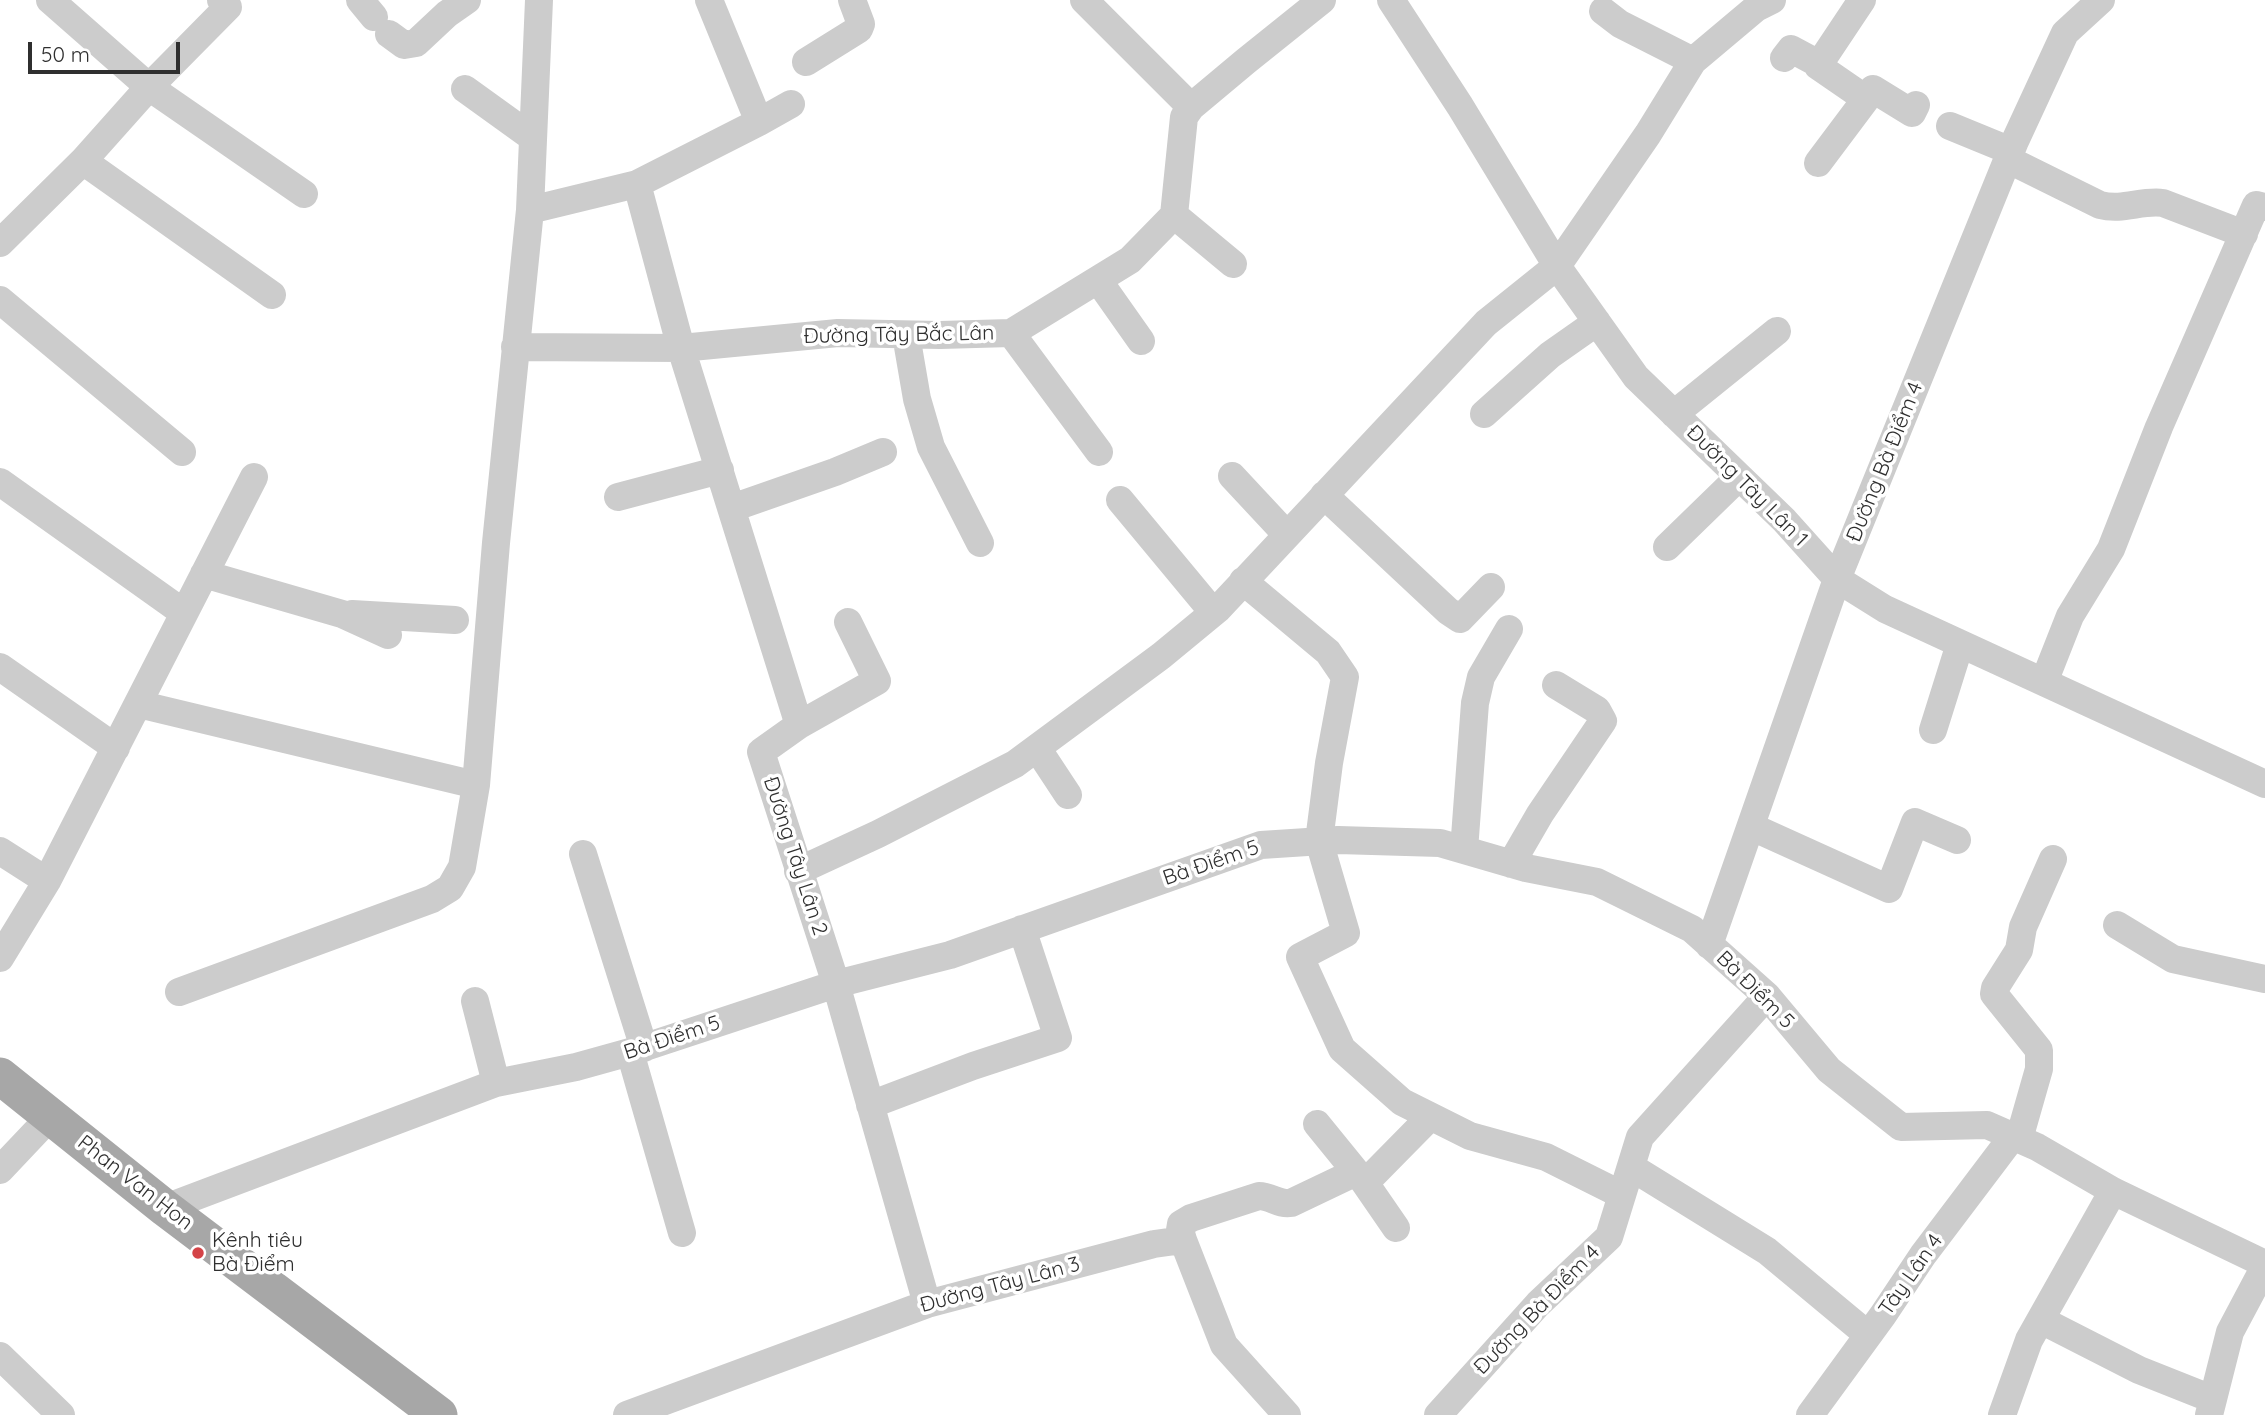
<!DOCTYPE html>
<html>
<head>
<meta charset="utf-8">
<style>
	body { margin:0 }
	#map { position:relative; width:2265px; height:1415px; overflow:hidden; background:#fff; font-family:Quicksand,sans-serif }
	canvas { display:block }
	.scale { position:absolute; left:28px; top:42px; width:152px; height:32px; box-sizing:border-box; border:4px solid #2f2f2f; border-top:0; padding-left:9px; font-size:21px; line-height:24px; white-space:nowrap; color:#2f2f2f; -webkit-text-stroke:5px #fff; paint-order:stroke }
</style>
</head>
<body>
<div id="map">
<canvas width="2265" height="1415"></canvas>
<div class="scale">50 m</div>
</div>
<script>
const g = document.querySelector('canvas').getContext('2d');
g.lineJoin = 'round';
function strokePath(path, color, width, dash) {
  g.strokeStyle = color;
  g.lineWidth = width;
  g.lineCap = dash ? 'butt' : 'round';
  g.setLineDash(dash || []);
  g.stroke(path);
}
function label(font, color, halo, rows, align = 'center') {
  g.font = font + ' Quicksand,sans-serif';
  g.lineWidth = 7;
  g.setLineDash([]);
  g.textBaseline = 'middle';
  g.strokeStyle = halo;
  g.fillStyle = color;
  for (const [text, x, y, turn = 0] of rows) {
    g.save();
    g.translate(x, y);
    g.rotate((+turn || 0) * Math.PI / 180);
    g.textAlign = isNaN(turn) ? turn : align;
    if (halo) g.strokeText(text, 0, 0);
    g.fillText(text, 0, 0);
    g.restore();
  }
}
strokePath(new Path2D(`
	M50,0l99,87 155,107
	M360,0l14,17
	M709,0l50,122
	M1084,0l107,107
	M1391,0l69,106 97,160 79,111 148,143 53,59 48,30 380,175
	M1862,0l-44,66 48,33 7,-10 39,24 4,-8
	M1603,11l17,13 73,37
	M389,34l15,11 12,-2 31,-29 20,-14
	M1784,58l7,-9 28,15
	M806,62l53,-33 2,-5 -9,-24
	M465,89l68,49
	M1950,126l61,25
	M2007,159l93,46c23,6 41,-5 63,-2l81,31
	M83,161l189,134
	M1818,163l48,-64
	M637,184l44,164 118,377 -38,27 75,232 91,320
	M530,210l107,-26 122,-62 32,-18
	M1174,215l59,49
	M0,243l83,-82 66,-74 79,-80 -7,-7
	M1098,280l43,61
	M0,300l182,152
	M1011,333l88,119
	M906,335l11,64 14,48 49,96
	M515,347l166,1 157,-15 102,2 71,-2 119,-73 44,-45 10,-98 7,-10 55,-46 76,-61
	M1484,414l66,-59 47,-33
	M1674,414l103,-83
	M1232,476l55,59
	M0,482l184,131
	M1324,495l124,116 12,8 31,-32
	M618,497l102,-27
	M1120,500l93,112
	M732,508l103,-36 48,-20
	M1667,547l72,-70
	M204,574l138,40 46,21
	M1243,581l85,71 17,25 -16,86 -10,78 27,92 -46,24 42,92 60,53 68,34 76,21 76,38
	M352,614l103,6
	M0,667l116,81
	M2044,682l26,-66 41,-67 48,-122 97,-222 9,2
	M138,704l338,81
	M799,725l78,-44 -29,-59
	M1933,730l27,-86
	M1037,748l31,47
	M1752,827l137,62 26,-67 42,18
	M1464,850l11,-147 6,-26 28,-48
	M0,851l47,30
	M583,854l61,194
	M1511,864l29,-50 63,-93 -6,-11 -41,-25
	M798,871l80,-37 137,-70 146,-108 57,-47 268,-286 71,-57 91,-132 45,-73 63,-53 16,-8
	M2117,925l56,34 92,20
	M1709,945l128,-366 178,-438 50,-108 36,-33
	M0,958l47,-77 207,-404
	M179,992l253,-93 18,-11 12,-21 14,-82 20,-242 34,-333 9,-210
	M475,1001l21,82
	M630,1052l52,181
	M870,1105l103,-39 85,-28 -36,-109
	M1317,1124l48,59 31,45
	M2019,1139l20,-70v-19l-45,-56 1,-6 24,-38 4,-23 30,-68
	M1631,1167l136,84 101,84
	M0,1170l51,-54
	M1365,1183l65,-66
	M165,1208l331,-125 80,-16 54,-15 206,-68 114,-29 311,-110 77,-5 102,3 86,25 71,14 95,47 75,67 62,74 72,57 86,-2 50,22 76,44 152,73
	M1183,1240l-3,-10 1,-6 10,-6 68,-22c12,0 20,9 32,7l65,-31
	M2041,1320l98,50 73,29
	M0,1356l61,59
	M627,1415l300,-111 227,-60 29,-4 41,105 63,70
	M1438,1415l100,-111 71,-67 31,-100 127,-141
	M1810,1415l73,-100 40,-60 90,-119
	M2002,1415l27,-75 84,-149
	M2209,1415l21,-83 35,-66`), '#ccc', 28);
strokePath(new Path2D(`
	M0,1076l165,132 274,207`), '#a7a7a7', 37);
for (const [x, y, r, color] of [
	[198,1253,7,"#d44347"]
]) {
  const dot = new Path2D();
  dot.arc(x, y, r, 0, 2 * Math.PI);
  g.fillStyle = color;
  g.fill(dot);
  strokePath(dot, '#fff', 2.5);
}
label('21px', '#2f2f2f', '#fff', [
	["Đường Tây Bắc Lân",899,335,-1],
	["Đường Bà Điểm 4",1885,462,-68],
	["Đường Tây Lân 1",1747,486,45],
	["Đường Tây Lân 2",795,856,72],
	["Bà Điểm 5",1211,863,-19],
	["Bà Điểm 5",1755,990,45],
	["Bà Điểm 5",672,1038,-18],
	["Phan Van Hon",135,1183,38],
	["Tây Lân 4",1911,1275,-55],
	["Đường Tây Lân 3",1000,1285,-15],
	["Đường Bà Điểm 4",1537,1310,-46]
]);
label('21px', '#2f2f2f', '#fff', [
	["Kênh tiêu",212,1241],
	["Bà Điểm",212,1265]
], 'left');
</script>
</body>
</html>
